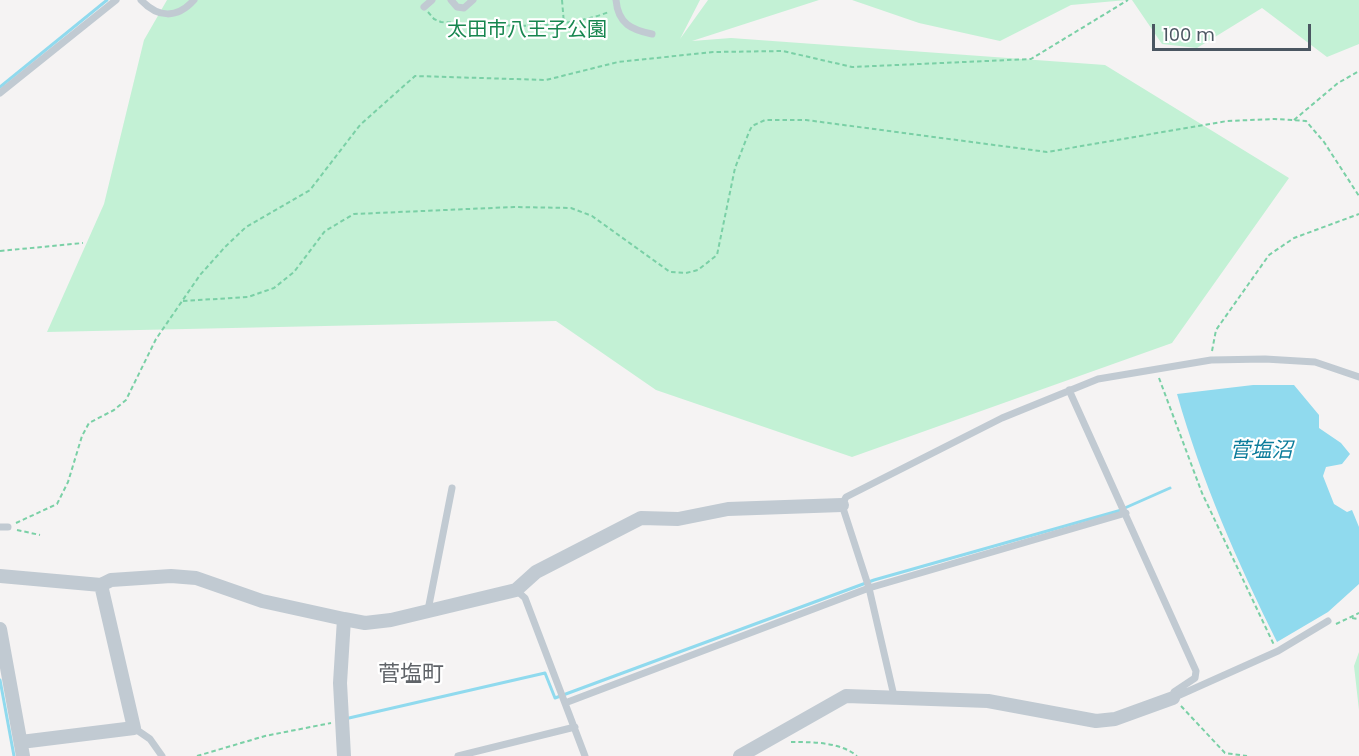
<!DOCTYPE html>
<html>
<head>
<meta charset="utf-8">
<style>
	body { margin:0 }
	#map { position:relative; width:1359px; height:756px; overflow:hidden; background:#f5f3f3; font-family:Poppins,sans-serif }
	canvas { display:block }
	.scale { position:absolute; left:1152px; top:24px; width:159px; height:27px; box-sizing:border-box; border:3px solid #4a5661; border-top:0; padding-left:8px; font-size:18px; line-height:21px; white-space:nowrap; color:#4a5661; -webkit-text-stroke:4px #fff; paint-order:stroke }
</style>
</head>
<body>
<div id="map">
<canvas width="1359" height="756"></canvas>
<div class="scale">100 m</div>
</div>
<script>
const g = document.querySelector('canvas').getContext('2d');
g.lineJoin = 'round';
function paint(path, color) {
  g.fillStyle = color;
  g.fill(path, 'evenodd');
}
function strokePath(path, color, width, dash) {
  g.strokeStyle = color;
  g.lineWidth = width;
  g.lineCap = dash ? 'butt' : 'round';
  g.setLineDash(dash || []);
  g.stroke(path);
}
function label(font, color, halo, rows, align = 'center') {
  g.font = font + ' Poppins,"Noto Sans JP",sans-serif';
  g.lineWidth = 4.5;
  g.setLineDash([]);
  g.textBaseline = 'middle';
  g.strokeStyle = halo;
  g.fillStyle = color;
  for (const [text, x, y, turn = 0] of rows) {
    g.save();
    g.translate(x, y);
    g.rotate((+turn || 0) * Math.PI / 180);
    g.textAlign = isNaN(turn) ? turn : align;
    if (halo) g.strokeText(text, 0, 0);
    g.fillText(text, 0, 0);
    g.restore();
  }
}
paint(new Path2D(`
	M167,0h533l-20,39 28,-39h111l-127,41 39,-3 374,27 184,113 -117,165 -320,114 -196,-67 -100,-69 -509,11 57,-128 40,-164z
	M852,0h275l-56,5 -71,36 -81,-18z
	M1132,0h227v44l-32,13 -65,-49 -65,40 -35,-4z
	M1359,652v58l-5,-44z`), '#c3f1d5');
paint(new Path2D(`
	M1253,385h41l25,30v13l22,15 9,11 -8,10 -16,3 -3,9 11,28 13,8 5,-2 7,17v57l-31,28 -51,30c-40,-81 -75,-160 -100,-248z`), '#90daee');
strokePath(new Path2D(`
	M0,87l107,-87
	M0,680l14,76
	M349,718l196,-45 10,25 319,-118 244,-69 52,-23`), '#90daee', 3);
strokePath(new Path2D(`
	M562,0l2,24
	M428,12l6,7 7,3c56,3 115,10 168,-10
	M1294,120l44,-37 21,-12
	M0,251l83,-8
	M183,301l65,-4 26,-9 20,-16 31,-41 29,-17 160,-7 57,1 21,8 78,56 16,1 12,-3 19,-15 18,-87 14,-36 3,-6 13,-6h41l241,32 180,-31 48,-2 31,2 18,21 35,54
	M1212,351l4,-21 53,-75 25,-17 65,-24
	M1159,378l43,115 72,152
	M16,523l41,-19 11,-22 14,-46 7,-13 25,-13 12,-10 30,-61 44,-64 25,-28 21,-20 64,-37 50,-65 55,-49 131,4 72,-18 95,-10 70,-1 69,16 179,-8 97,-59
	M17,530l23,5
	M1352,618l7,1
	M1336,624l23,-11
	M1181,706l44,47 22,3
	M791,742c22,0 49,0 66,14
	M197,756l68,-20 66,-13`), '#7ad0a6', 2, [4.5, 3]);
strokePath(new Path2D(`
	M141,0c17,18 36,19 53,0
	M451,0l6,7 7,1 9,-8
	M616,0c2,24 16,30 36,34
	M424,7l8,-7
	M0,93l116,-93
	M1069,390l127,281 -1,7 -21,14 -1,6
	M0,527h8
	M516,590l9,8 60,158
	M428,610l24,-122
	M894,696l-25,-108 -27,-83 4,-8 156,-79 96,-39 113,-19 54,-1 50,3 44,15
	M1173,698l105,-47 50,-30
	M565,703l304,-115 257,-75
	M134,728l16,11 12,17
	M458,756l117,-29`), '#c1cad2', 7);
strokePath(new Path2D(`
	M0,576l101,9 10,-5 60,-4 25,2 66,23 82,18 21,4 26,-3 125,-30 20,-18 105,-54 37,1 50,-10 114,-4
	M0,629l23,127
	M21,742l113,-14 -33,-143
	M344,756l-4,-73 4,-64
	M740,756l106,-60 142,5 108,20 19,-2 58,-21`), '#c1cad2', 14);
label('20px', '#17864f', '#fff', [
	["太田市八王子公園",527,31]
]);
label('italic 21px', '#0c7c9b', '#fff', [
	["菅塩沼",1261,452]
]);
label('22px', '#5f6368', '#fff', [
	["菅塩町",411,675]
]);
</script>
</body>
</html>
